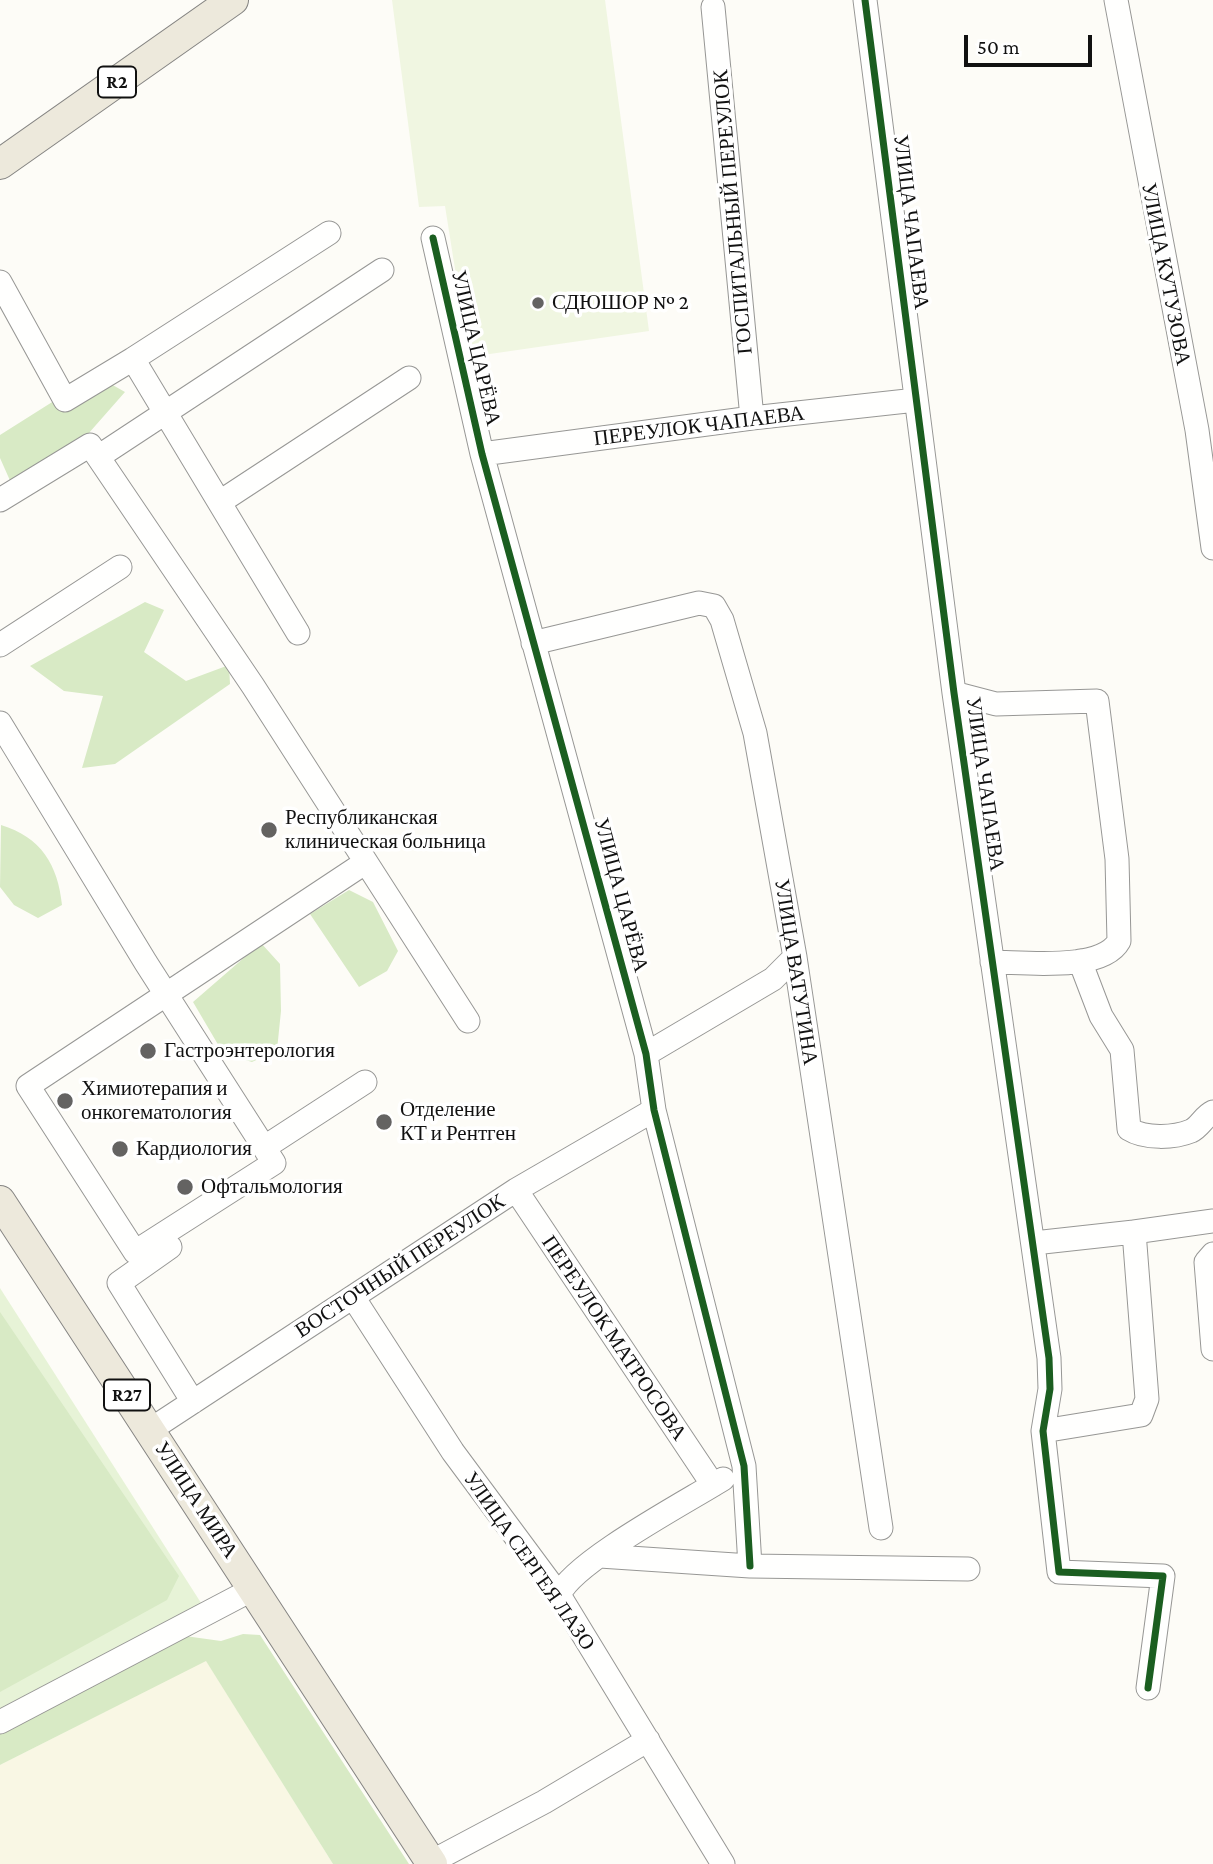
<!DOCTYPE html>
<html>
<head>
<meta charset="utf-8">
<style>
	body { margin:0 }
	#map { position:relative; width:1213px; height:1864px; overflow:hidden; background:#fdfcf7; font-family:"Crimson Pro",serif }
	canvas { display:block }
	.scale { position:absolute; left:964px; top:35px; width:128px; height:32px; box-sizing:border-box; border:4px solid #111; border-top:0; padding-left:9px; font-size:21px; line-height:24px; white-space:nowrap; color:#111; -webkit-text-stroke:5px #fff; paint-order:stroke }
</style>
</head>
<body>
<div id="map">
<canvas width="1213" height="1864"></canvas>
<div class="scale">50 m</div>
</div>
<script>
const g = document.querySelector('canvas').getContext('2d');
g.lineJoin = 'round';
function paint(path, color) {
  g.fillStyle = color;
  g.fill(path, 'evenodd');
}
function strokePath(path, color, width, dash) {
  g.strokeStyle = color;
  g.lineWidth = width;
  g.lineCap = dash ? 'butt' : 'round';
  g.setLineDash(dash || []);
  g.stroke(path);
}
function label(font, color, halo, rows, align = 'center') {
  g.font = font + ' "Crimson Pro",serif';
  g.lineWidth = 7;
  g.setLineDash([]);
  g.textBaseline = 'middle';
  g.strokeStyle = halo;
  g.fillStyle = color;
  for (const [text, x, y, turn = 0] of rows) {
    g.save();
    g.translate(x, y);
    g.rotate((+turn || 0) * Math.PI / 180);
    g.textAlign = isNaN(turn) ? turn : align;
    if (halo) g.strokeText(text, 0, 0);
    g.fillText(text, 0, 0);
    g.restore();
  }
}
paint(new Path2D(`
	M206,1660l127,204h-333v-99z`), '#f9f7e4');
paint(new Path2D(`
	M0,1288l203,318 -203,105z`), '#e7f3d7');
paint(new Path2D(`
	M95,375l30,17 -88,100 -21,2 -16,-36v-23z
	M145,602l19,8 -20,42 42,29 43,-16 1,19 -115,80 -33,4 21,-72 -39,-5 -34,-25z
	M1,825c40,12 57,40 61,80l-24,13 -24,-13 -14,-18z
	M349,890l24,12 25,49 -11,20 -28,16 -49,-73z
	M261,943l19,21 1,47 -4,39 -25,12 -29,-9 -30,-51z
	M0,1312l179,264 -12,24 -167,92z
	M243,1634l17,1 149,229h-76l-127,-203 -206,104v-33l185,-96 36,5z`), '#d8eac5');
paint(new Path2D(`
	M392,0h213l44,331 -180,26 -24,-151 -26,1z`), '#f0f6e1');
const minor = new Path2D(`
	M865,0l89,693 95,665 1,31 -7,42 16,141 104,4 -15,112
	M1116,0l81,430 16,118
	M713,7l39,411
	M433,238l49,216 164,600 8,56 90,356 6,100
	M0,282l65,118 68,-41 165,274
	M133,359l196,-126
	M482,454l270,-36 164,-18
	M98,457l284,-187
	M0,500l90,-55 163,241 215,335
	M220,502l189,-124
	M533,643l166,-40 15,3 8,14 33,113 40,224 86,571
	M0,645l120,-78
	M954,693l42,11 101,-3 20,158 2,82c-17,31 -96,21 -127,21
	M0,723l146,240 128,200 -139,89 -107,-166 338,-224
	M1080,961l21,55 21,34 7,79c16,10 45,9 62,2 9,-4 13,-15 22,-19
	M646,1054l127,-75 22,-22
	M265,1147l100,-65
	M516,1190l197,295
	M1134,1232l79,-11
	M1034,1243l100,-11 13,167 -6,16 -98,16
	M170,1247l-51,36 74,119
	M1213,1254l-7,8 7,87
	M353,1297l100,155 106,143 164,269
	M150,1430l366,-240 138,-80
	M600,1556l150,10 218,3
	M559,1595c14,-33 129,-94 164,-116
	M0,1722l253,-133
	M431,1862l113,-60 104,-62`);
const major = new Path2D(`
	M0,164l233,-164
	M0,1201l432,663`);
strokePath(minor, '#979795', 25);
strokePath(major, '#858482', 32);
strokePath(minor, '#fffffe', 23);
strokePath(major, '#ede9dc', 30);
strokePath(new Path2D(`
	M865,0l89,693 95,665 1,31 -7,42 16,141 104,4 -15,112
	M433,238l49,216 164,600 8,56 90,356 6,100`), '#1b5e20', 7);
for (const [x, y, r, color] of [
	[538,303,7,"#646362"],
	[269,830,9,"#646362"],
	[148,1051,9,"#646362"],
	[65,1101,9,"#646362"],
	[384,1122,9,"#646362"],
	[120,1149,9,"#646362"],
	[185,1187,9,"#646362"]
]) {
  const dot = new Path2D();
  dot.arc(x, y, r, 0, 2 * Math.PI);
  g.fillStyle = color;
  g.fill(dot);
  strokePath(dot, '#fff', 2.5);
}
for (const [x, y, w] of [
	[117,82,38],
	[127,1395,46]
]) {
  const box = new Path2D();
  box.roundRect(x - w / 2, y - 15.5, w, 31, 5);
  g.fillStyle = '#fff';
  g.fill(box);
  strokePath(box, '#111', 2);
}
label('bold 19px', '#111', null, [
	["R2",117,82],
	["R27",127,1395]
]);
label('21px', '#111', '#fff', [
	["ГОСПИТАЛЬНЫЙ ПЕРЕУЛОК",733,212,-95],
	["УЛИЦА ЧАПАЕВА",911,222,83],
	["УЛИЦА КУТУЗОВА",1166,274,79],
	["УЛИЦА ЦАРЁВА",476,348,77],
	["ПЕРЕУЛОК ЧАПАЕВА",699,426,-7],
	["УЛИЦА ЧАПАЕВА",985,784,82],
	["УЛИЦА ЦАРЁВА",621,895,75],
	["УЛИЦА ВАТУТИНА",796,972,81],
	["ВОСТОЧНЫЙ ПЕРЕУЛОК",400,1266,-33],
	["ПЕРЕУЛОК МАТРОСОВА",614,1338,56],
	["УЛИЦА МИРА",196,1500,57],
	["УЛИЦА СЕРГЕЯ ЛАЗО",529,1561,55]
]);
label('21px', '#111', '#fff', [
	["СДЮШОР № 2",552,303],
	["Республиканская",285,818],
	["клиническая больница",285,842],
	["Гастроэнтерология",164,1051],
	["Химиотерапия и",81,1089],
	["онкогематология",81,1113],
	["Отделение",400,1110],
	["КТ и Рентген",400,1134],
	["Кардиология",136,1149],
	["Офтальмология",201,1187]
], 'left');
</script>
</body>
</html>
